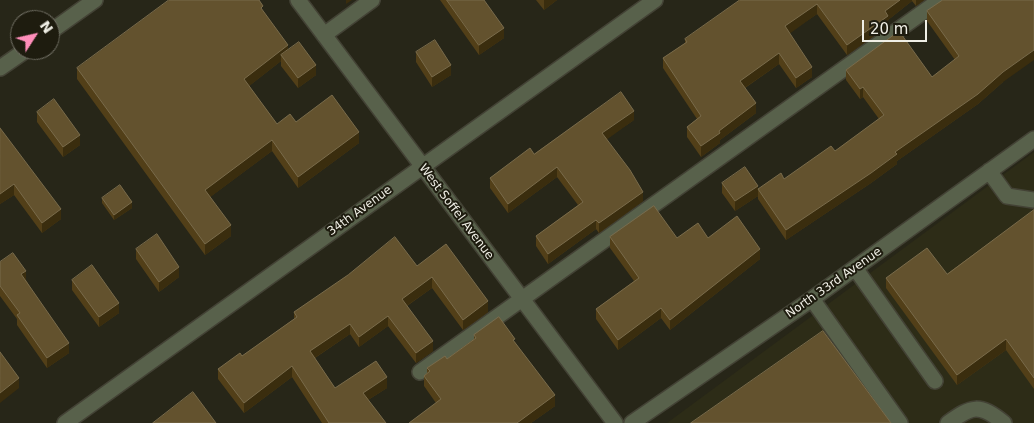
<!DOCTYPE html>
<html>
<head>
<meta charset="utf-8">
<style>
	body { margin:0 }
	#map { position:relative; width:1034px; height:423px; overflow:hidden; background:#272618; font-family:"DejaVu Sans",sans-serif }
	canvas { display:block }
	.north { position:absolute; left:10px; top:10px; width:50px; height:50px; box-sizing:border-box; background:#1e1c0f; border:1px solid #727065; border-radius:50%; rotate:55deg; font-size:14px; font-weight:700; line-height:20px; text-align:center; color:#f0efe6 }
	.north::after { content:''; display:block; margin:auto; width:18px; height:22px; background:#ff8eba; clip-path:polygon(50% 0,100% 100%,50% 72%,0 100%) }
	.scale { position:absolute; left:862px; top:20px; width:65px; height:22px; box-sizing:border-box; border:2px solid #f0efe6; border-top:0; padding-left:6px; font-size:15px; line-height:18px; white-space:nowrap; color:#f0efe6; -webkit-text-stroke:4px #1e1c0f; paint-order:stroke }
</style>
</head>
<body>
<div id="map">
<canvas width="1034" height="423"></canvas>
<div class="north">N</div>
<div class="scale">20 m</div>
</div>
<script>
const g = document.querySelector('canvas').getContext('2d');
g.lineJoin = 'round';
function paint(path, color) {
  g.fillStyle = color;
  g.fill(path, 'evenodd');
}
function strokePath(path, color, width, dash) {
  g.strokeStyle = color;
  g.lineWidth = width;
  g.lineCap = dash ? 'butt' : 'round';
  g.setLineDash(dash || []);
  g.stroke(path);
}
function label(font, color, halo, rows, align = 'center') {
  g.font = font + ' "DejaVu Sans",sans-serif';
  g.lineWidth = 4;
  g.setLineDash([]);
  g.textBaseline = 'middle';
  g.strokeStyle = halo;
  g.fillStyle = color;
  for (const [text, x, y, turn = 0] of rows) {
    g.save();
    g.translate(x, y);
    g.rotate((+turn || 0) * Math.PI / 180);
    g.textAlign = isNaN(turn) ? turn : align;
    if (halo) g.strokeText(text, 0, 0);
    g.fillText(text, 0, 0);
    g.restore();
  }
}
paint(new Path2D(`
	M1034,152v271h-367z`), '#2d2c17');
const minor = new Path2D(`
	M298,0l317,423
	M50,32l45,-32
	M324,35l48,-35
	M0,68l26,-18
	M989,171l18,25 27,4
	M855,268l80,113
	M812,299l88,124
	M420,372l520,-372
	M65,423l590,-423
	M632,423l180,-124 222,-160
	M948,423c24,-17 31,-20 56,0`);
strokePath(minor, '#434235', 18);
strokePath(minor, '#58614b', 15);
paint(new Path2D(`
	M440,0h44l20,38 -25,17z
	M536,0h21l-13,10z
	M740,0h184l-8,6 -4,-5 -24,19v6l-41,29 -30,-41 -28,19 23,44 -16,11 -17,-24 -34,24 11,25 -36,27v3l-19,14 -14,-20v-10l10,-8 -34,-51v-10l22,-15v-4z
	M263,11l25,39 28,25 -18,13 -17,-22v-5l-32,25 28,38 19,-2 63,21 -61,45 -26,-37 -62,46 21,39 -26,19 -128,-176v-11z
	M927,11l76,71 -25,22 -81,57v3l-26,19 -85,57 -28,-41v-10l26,-10 51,-28 44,-32 -16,-22 -3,2 -14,-19v-10l86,7 23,-17 -28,-39z
	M416,52l35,23 -19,12 -16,-25z
	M37,112l43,33 -17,12 -26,-35z
	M634,120l-28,19 37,62 -44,32 -3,-4 -48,35 -12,-18v-10l42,-31 -21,-28 -49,36 -18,-25v-10l44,-24z
	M0,128l61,91 -19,14 -28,-38 -14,9z
	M722,183l36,13 -23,15 -13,-18z
	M102,198l30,10 -18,12 -12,-17z
	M1034,210v179l-28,-39 -49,35 -71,-97v-10l61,-4z
	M610,237l98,1 52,21 -90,71 -9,-12 -43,32 -22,-31v-10l38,-28 -24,-33z
	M136,249l43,28 -20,15 -23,-33z
	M0,262l26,18 43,73 -22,15 -30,-43v-6l-17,-23z
	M417,266l71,46 -25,18 -31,-42 -25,18 26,45 -17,12 -28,-37 -29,21 -9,-13 -35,24 20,30h52l-19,12 18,23h-64l-30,-46 -48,36 -26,-34v-10l24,-13 52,-37v-7z
	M72,280l47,33 -20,14 -27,-37z
	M474,335l41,7 40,64 -24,17h-122l27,-20 -12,-17v-10l3,-3v-5l20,-9 27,-20z`), '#523f18');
paint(new Path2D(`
	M346,0h6l-6,4z
	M544,0h13l-13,10z
	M900,0h12v1l-24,19v6l-41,29v-10l38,-34z
	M916,0h8l-8,6z
	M817,4v10l-32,23v-11z
	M504,28v10l-25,17v-10z
	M288,45v11l-7,-1v6l-37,29v-11z
	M1034,50v10l-31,22 -25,22 -81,57v3l-26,19 -85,57v-10l109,-78 108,-80z
	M779,53v11l-39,27v-10z
	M316,65v10l-18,13v-10z
	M451,65v10l-19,12v-10z
	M812,67v10l-16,11v-10z
	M863,87v10l-3,2v-10z
	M756,103v10l-36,27v3l-19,14v-11l18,-15z
	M634,111v9l-32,23v-10z
	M359,132v11l-61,45v-11z
	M80,135v10l-17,12v-10z
	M272,140v11l-67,50v-11z
	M557,167v10l-49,36v-9z
	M14,184v11l-14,9v-10z
	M758,186v10l-23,15v-10z
	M643,192v9l-44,32v-10z
	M132,202v6l-18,12v-5z
	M61,209v10l-19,14v-10z
	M596,220v9l-48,35v-10z
	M231,225v11l-26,19v-11z
	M760,249v10l-90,71v-10z
	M179,267v10l-20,15v-10z
	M26,271v10l-5,-7z
	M432,277v11l-30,21v-10z
	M488,301v11l-25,18v-10z
	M119,303v10l-20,14v-10z
	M661,308v10l-43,32v-10z
	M388,316v10l-29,21v-10z
	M350,324v10l-40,27v-10z
	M1006,339v11l-49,35v-10z
	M433,341v10l-17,12v-10z
	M69,343v10l-22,15v-10z
	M292,366v11l-48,36v-10z
	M387,377v11l-24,15v-10z
	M19,378v10l-19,15v-10z
	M555,395v11l-24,17h-14z`), '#3a2d0e');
const building = new Path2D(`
	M169,0h90l4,6 -2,2 27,37 -44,34 33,45 13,-10 6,8 36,-27 27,37 -61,45 -26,-37 -67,50 26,35 -26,19 -128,-176z
	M447,0h37l20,28 -25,17z
	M740,0h160l-15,11 3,5 -41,29 -30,-41 -32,22 27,41 -16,11 -17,-25 -39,28 16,22 -37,28 1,2 -19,13 -14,-19 14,-11 -38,-58 24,-16 -2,-3z
	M943,0h91v50l-31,22 -25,22 -83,58 2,2 -26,19 -85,57 -28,-41 23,-16 3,6 47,-33 4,5 49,-36 -21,-28 -3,2 -14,-19 53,-39 33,46 27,-21 -32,-45z
	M435,40l16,25 -19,12 -16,-25z
	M299,42l17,23 -18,13 -17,-23z
	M621,92l13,19 -32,22 28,37 13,22 -44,31 -3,-3 -48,34 -12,-18 47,-34 -26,-35 -49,37 -18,-26 40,-30 4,6z
	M54,99l26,36 -17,12 -26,-35z
	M0,128l61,81 -19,14 -28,-39 -14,10z
	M745,167l13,19 -23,15 -13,-18z
	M120,185l12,17 -18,13 -12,-17z
	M654,206l23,32 21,-15 10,15 29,-22 23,33 -90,71 -9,-12 -43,32 -22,-31 43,-31 -29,-41z
	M1034,210v168l-28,-39 -49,36 -71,-97 41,-30 20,26z
	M157,234l22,33 -20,15 -23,-33z
	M395,237l22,29 29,-22 42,57 -25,19 -31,-43 -30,22 31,42 -17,12 -28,-37 -29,21 -9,-13 -40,27 25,37 41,-27 11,16 -24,16 23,30h-57l-37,-57 -48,37 -26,-34 22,-16 2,3 55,-39 -3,-5 54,-37z
	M13,253l13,18 -5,3 48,69 -22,15 -30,-43 3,-2 -20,-27v-24z
	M92,265l27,38 -20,14 -27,-37z
	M499,317l16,22 -2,1 42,55 -38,28h-108l32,-24 -17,-23 6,-5 -3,-3 18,-12 2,3 29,-21 -2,-3z
	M823,331l68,92h-200z
	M0,352l19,26 -19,15z
	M193,392l23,31h-63z`);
paint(building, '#63522e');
strokePath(building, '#796b4b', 1);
label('12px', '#f0efe6', '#1e1c0f', [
	["34th Avenue",360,211,-36],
	["West Soffel Avenue",456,212,53],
	["North 33rd Avenue",834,283,-35]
]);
</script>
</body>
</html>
